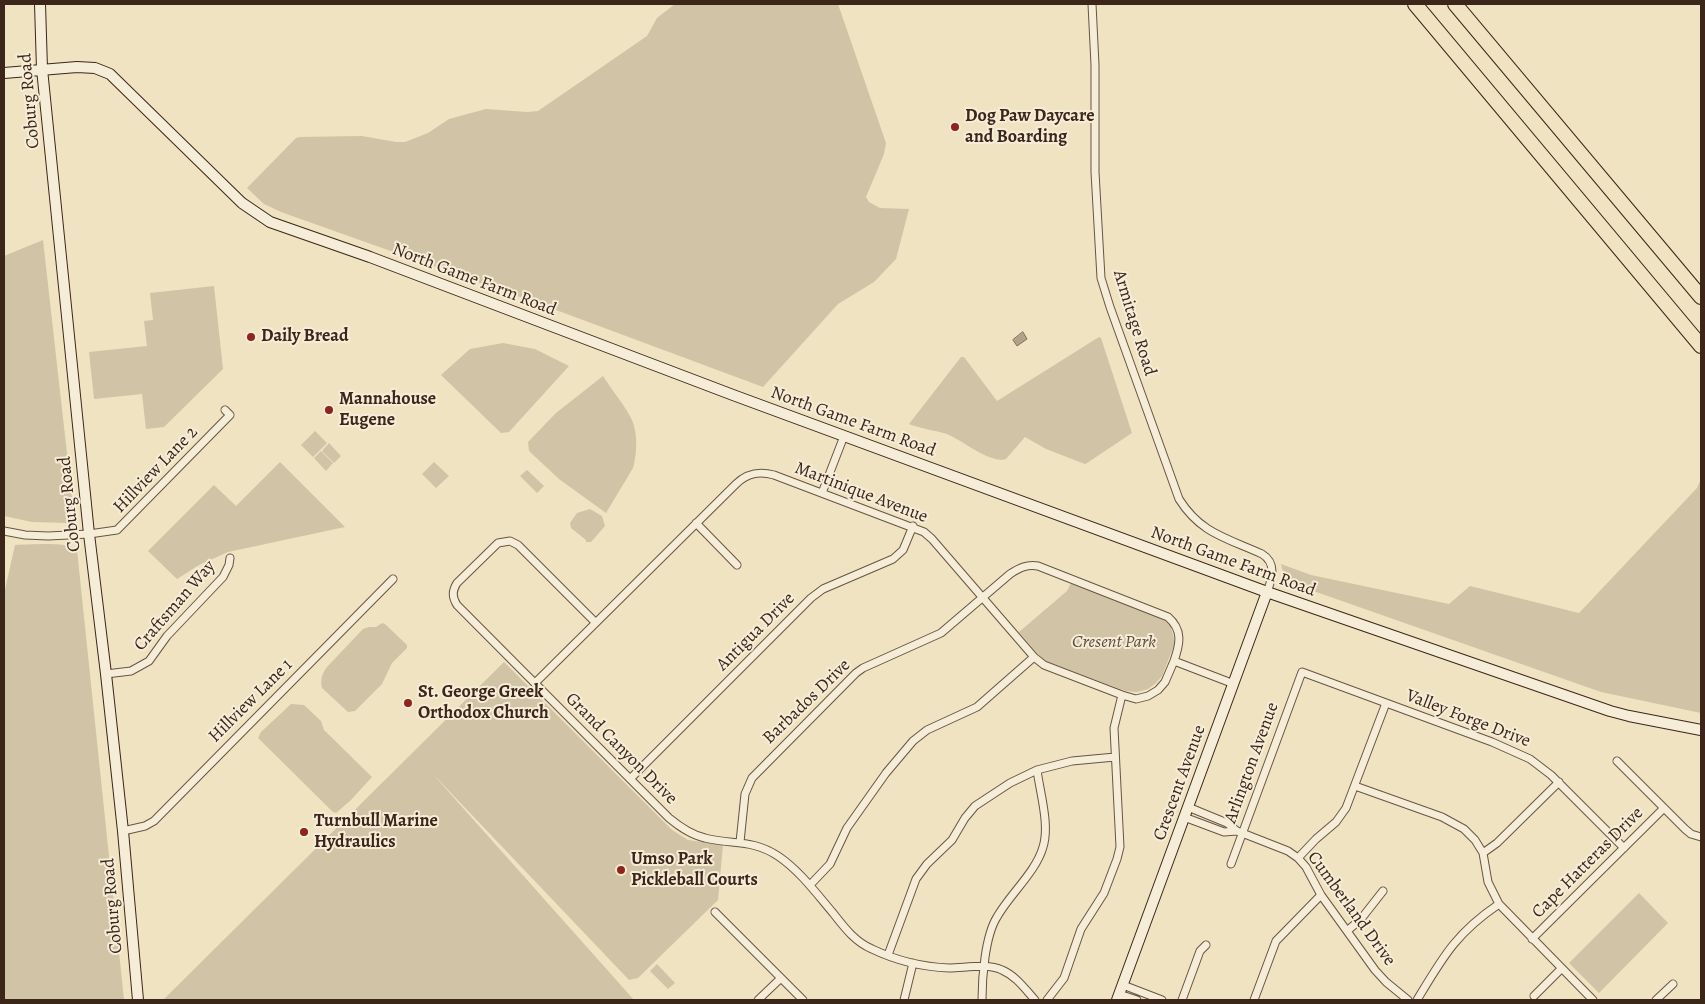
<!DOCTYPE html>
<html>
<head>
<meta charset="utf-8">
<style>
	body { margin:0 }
	#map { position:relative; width:1705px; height:1004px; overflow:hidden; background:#efe3c2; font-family:Alegreya,serif }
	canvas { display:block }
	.frame { position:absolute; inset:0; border:5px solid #3c2519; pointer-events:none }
</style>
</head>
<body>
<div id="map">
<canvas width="1705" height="1004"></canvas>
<div class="frame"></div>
</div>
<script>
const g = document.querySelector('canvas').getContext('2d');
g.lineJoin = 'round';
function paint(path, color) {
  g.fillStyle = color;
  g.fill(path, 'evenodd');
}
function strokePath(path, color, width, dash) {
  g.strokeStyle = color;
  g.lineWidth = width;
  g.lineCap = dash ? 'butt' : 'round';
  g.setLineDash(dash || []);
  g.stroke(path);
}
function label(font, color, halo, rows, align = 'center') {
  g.font = font + ' Alegreya,serif';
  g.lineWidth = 4;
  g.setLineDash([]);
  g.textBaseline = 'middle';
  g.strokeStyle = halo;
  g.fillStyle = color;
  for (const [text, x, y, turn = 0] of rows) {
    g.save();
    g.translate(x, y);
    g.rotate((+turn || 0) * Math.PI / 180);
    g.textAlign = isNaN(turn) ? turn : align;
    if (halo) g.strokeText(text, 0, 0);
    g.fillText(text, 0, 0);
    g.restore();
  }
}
paint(new Path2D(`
	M675,4h163l48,139 -2,11 -18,43 3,5 11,6 29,1 -13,50 -22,23 -36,22 -75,83 -215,-80 -267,-95 -17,-8 -17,-16 49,-50 4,-1 62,-1 34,6h9l23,-9 21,-14 37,-10 41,3 11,-1 109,-75 10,-18z
	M43,240l31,276 -2,5 -3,2 -37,-1 -28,-6v-260z
	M214,286l9,83 -59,58 -18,2 -4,-35 -48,5 -5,-47 58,-6 -3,-25 9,-1 -3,-27z
	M1099,337l2,1 31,95 -45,30 -2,1 -39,-15 -21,-12 -19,22c-16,5 -44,-19 -59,-25 -12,-4 -26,-5 -38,-10l52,-67h3l33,44z
	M503,343l32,6 34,17 -60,66 -8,1 -60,-58 29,-26z
	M603,376c8,13 23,31 29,44 6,14 5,34 1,48l-27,45 -47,-34 -30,-28 -1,-9 28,-29z
	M315,431l12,12 -14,14 -12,-12z
	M329,443l12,13 -7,7 -12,-12z
	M321,451l12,12 -7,8 -12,-13z
	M280,462l65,65 -117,25 -29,13 -22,14 -29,-28 66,-66 22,21z
	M434,462l15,14 -13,12 -14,-14z
	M527,470l17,16 -7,7 -17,-17z
	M1701,479v234l-100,-21 -316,-111 -4,-17 30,11 138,29 21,-18 109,27 118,-125z
	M590,509l12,7 3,10 -14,16h-5v-2l-15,-12 -1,-5 7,-10z
	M15,545c14,0 53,-4 62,5l47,450h-120v-406z
	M1071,583l87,33 8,5 5,6 4,16 -13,33 -6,7 -8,6 -11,3 -12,-1 -79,-30 -9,-8 -18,-21 48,-41z
	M382,623l3,1 22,21v3l-15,15 -10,21 -27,27 -7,1 -26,-24c-2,-8 0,-14 5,-21l36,-38 6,-2h7z
	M504,662l168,168 16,10 35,5 -5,55 -80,78 -9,2 -198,-208 203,228h-471z
	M291,704l13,1 17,16 3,9 48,47 -21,23 -15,13 -3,-1 -75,-74 3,-6z
	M1639,893l29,30 -69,70 -30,-30z
	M657,964l18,19 -7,6 -18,-18z`), '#d1c3a5');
const water = new Path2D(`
	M1023,332l4,7 -10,7 -4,-6z`);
paint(water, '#b2a289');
strokePath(water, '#83705c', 1);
const street = new Path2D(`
	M1092,4l3,61v107l6,106 9,29 69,192c22,35 48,39 83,55 15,9 10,25 5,38
	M822,493l22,-57
	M696,523l41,42
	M4,531l21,4 23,1 41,-2 28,-4 113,-115 -5,-5
	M595,622l-77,-77 -8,-4 -12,2 -41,40c-5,8 -5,14 0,22l212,213c11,9 22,17 36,20 28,7 47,1 73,18 22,15 38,37 55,57 11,14 22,29 39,36 23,11 51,18 77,19 16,0 38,-5 53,2 14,6 23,19 33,30
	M106,674l25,-3 18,-10 18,-25 56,-59 6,-12 1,-7
	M535,683l201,-199c11,-11 23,-13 38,-9l150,57 8,7 102,118 10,8 78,30 14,4 12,-3 10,-6 7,-8 9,-21 60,23
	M1617,761l68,68 6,5 10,3
	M630,779l181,-181 12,-9 70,-30 10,-9 10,-24
	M1355,786l87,31 22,12 11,11 8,13 5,29 11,22 94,96
	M1188,807l39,16 10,8 51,20 10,7 8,9 15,28 54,75 11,12 22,18
	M1184,817l40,15 13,-1
	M123,831l22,-5 9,-5 239,-242
	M740,842l5,-48 7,-16 104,-105 7,-5 78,-35 69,-59c9,-6 17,-10 28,-8l130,51c15,13 12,27 6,44
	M1483,853l14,-10 62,-61
	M1298,858l18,-19 20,-17 10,-14 40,-105
	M1231,864l71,-192 190,70 38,17 21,16 73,73
	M810,885l20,-21 17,-36 39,-55 27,-32 14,-11 50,-23 57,-50
	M715,912l88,88
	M1347,931l14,-12 22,-28
	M1532,939l132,-131
	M888,955l28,-76 11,-15 25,-24 13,-22 10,-12 35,-23 27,-13 35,-9 43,-4
	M1123,985l39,15
	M1119,994l18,6
	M1534,996l27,-27
	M758,1000l23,-22
	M904,1000l9,-37
	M982,1000c0,-22 3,-64 15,-83 13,-23 39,-45 46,-70 7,-22 -3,-54 -6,-77
	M1047,1000l17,-22 17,-49 23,-36 13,-34 3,-12 -6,-119 8,-33
	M1182,1000l18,-49 6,-6
	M1254,1000l22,-59 45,-46
	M1417,1000c26,-43 39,-67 82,-96
	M1656,1000l17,-16`);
const secondary = new Path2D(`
	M40,4l2,65 47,465 17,140 17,157 15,169
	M4,73l73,-6 18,1 15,6 132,129 28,19 100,35 363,138 534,197 343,119 19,5 72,14
	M1117,1000l150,-408`);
const highway = new Path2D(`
	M1415,4l286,342
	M1455,4l246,293`);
strokePath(street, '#695443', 9);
strokePath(secondary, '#3c2519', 12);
strokePath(highway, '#3c2519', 16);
strokePath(street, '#f5edd7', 7);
strokePath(secondary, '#f5edd7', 10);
strokePath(highway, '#efe3c2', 14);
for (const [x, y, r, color] of [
	[955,127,5,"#8f2418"],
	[251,337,5,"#8f2418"],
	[329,410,5,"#8f2418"],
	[408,703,5,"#8f2418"],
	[304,832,5,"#8f2418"],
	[621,870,5,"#8f2418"]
]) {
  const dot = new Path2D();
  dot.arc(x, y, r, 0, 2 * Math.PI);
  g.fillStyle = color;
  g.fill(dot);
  strokePath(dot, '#f5edd7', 2);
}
label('18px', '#3c2519', '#f5edd7', [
	["Coburg Road",30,101,-95],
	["North Game Farm Road",474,280,21],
	["Armitage Road",1134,323,73],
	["North Game Farm Road",853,422,20],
	["Hillview Lane 2",156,470,-46],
	["Martinique Avenue",861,493,21],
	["Coburg Road",70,504,-96],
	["North Game Farm Road",1233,562,20],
	["Craftsman Way",175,606,-49],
	["Antigua Drive",756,632,-45],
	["Hillview Lane 1",251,701,-45],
	["Barbados Drive",807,702,-44],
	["Valley Forge Drive",1468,719,21],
	["Grand Canyon Drive",621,749,45],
	["Arlington Avenue",1252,763,-70],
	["Crescent Avenue",1180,783,-70],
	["Cape Hatteras Drive",1588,863,-45],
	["Coburg Road",113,906,-95],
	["Cumberland Drive",1351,909,54]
]);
label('bold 18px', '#3c2519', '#f5edd7', [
	["Dog Paw Daycare",965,117],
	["and Boarding",965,138],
	["Daily Bread",261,337],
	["Mannahouse",339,400],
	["Eugene",339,421],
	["St. George Greek",418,693],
	["Orthodox Church",418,714],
	["Turnbull Marine",314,822],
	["Hydraulics",314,843],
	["Umso Park",631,860],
	["Pickleball Courts",631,881]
], 'left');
label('italic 18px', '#614c3c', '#f5edd7', [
	["Cresent Park",1114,643]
]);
</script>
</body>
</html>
